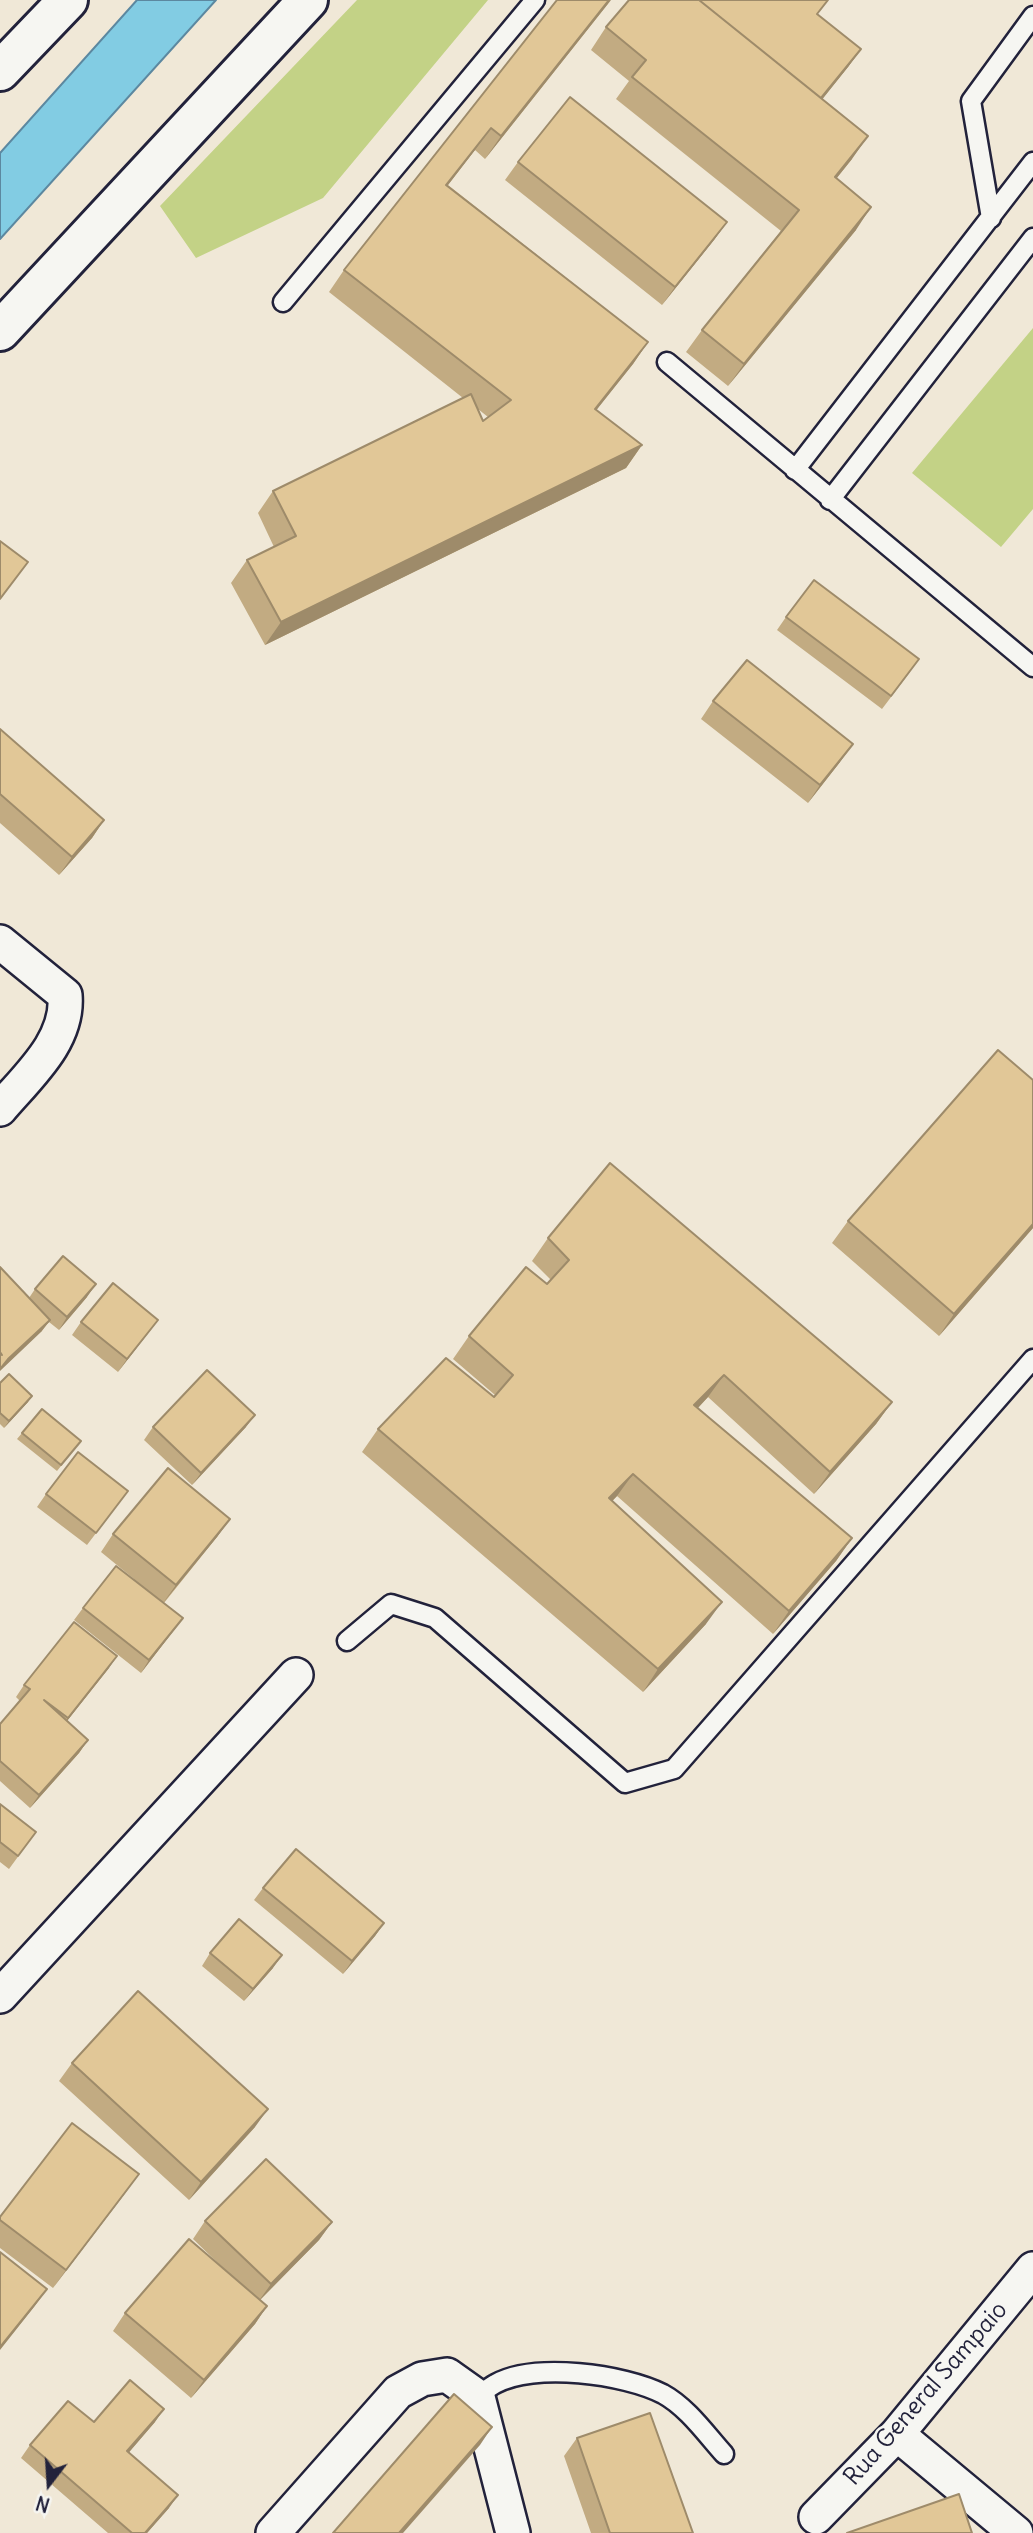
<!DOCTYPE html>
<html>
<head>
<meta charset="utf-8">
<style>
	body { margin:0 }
	#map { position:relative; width:1033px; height:2533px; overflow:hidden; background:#f0e8d7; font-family:Delius,sans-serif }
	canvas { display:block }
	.north { position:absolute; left:14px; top:2449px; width:70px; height:70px; -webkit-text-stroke:5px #f6f6f2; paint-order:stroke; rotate:197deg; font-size:19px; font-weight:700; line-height:28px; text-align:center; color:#22223b }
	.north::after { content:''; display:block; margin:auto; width:24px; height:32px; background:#22223b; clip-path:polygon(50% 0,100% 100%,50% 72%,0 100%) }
</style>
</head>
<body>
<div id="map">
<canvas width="1033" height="2533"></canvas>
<div class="north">N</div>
</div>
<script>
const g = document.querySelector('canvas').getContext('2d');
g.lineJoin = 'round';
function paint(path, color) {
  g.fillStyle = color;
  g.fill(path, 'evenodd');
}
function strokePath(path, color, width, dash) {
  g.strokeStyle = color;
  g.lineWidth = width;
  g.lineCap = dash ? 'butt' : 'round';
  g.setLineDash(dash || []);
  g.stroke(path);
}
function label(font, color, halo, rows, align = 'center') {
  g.font = font + ' Delius,sans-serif';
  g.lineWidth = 5;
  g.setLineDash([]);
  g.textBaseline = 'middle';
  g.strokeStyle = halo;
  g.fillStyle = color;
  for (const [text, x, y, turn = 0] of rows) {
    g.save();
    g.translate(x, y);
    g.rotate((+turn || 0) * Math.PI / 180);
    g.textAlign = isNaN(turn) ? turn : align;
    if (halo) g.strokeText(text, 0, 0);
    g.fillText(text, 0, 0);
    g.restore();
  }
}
paint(new Path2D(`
	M357,0h131l-165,198 -127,60 -36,-52z
	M1033,328v181l-32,38 -89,-74z`), '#c3d286');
const water = new Path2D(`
	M137,0h79l-216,239v-86z`);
paint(water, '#82cce3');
strokePath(water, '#5c88a0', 2);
const lane = new Path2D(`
	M991,218l-20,-117 62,-85
	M283,302l252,-302
	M667,362l366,305
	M795,470l238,-308
	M830,500l203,-262
	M347,1641l44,-37 44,14 190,165 49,-14 359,-410
	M478,2397c5,-4 11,-10 17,-13 39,-22 129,-10 168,10 24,13 43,40 61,60`);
const street = new Path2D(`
	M0,942l65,53c4,46 -37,81 -65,114
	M0,1996l296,-321
	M897,2434l119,99
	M816,2517l81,-83 136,-165
	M273,2533l125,-141 24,-13 25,-4 31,22 35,136`);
const primary = new Path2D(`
	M0,71l68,-71
	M0,331l308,-331`);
strokePath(lane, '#22223b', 23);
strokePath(street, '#22223b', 38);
strokePath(primary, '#22223b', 44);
strokePath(lane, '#f6f6f2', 18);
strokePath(street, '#f6f6f2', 33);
strokePath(primary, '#f6f6f2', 38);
paint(new Path2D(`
	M611,0l-126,159 -10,-9 -27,35 200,157 -15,22 -37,46 46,35 -16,23 -361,177 -34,-62 16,-23 27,-13 -16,-34 15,-22 190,-93 -134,-106 15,-22zM478,409l10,8 -5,4z
	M606,27l255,22 -13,18 -26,32 30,60 -16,20 20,51 -128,156 -42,-34 16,-22 79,-99 -165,-132 13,-18 -38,-31z
	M518,162l209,60 -13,18 -52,65 -157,-125z
	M786,617l124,55 -28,37 -105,-79z
	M713,701l127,61 -32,41 -107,-84z
	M0,729l104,91 -12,18 -33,37 -59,-52z
	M1033,1080v148l-94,108 -107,-93 16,-22z
	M548,1238l344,164 -16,22 -62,70 -106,-97 -10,11 154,130 -16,23 -63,73 -156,-138 -5,5 94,123 -63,68 -281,-240 16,-23 116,-32 1,-2 -42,-36 16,-23 78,-52 4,-4 -19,-19z
	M35,1289l52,8 -28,33 -10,-8 -8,10 -12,-34z
	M158,1320l-40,52 -46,-37 9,-13z
	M0,1383l28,19 -24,26 -4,-4z
	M153,1427h93l-54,58 -48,-45z
	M22,1433l59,8 -24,30 -40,-32z
	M128,1491l-41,54 -50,-38 9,-13z
	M230,1519l-13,18 -53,66 19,15 -42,55 -67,-53 9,-12 51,-29 -33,-27 12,-18z
	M109,1668l-42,53 21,19 -9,13 -49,55 -30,-27v-57l20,-23 -4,-4 8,-12z
	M0,1804l36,28 -27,37 -9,-7z
	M263,1888l121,35 -9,13 -32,38 -89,-74z
	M210,1953l63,15 -29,33 -42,-35z
	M72,2063l183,64 -66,73 -130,-119z
	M126,2192l-73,96 -53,-40v-31z
	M205,2221l127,1 -13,18 -59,60 7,6 -12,18 -64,74 -78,-67 12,-18 99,-44 -31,-30z
	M94,2422h61l-26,30 40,56 -22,25h-39l-87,-75 9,-13z
	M577,2438l116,95h-102l-27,-77z`), '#c2ab82');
paint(new Path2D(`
	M609,0h2l-126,159 16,-23z
	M861,49l-13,18 -43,54 13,-18z
	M491,128l-16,22 -44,57 15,-22z
	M868,136l-16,23 -33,41 16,-23z
	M871,207l-15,23 -128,156 16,-22z
	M727,222l-13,18 -52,65 13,-18z
	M648,342l-15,22 -54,68 16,-23z
	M642,445l-16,23 -361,177 16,-23z
	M853,744l-13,18 -32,41 12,-18z
	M104,820l-12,18 -33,37 13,-18z
	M1033,1224v4l-94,108 15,-22z
	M96,1284l-9,13 -28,33 8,-13z
	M50,1320l-9,12 -41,39v-2l8,-10z
	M158,1320l-9,12 -31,40 9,-13z
	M724,1375l-16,22 -29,31 15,-23z
	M32,1396l-4,6 -24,26 5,-7z
	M892,1402l-16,22 -62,70 16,-22z
	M255,1415l-9,12 -54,58 9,-12z
	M633,1474l-16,22 -24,25 16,-23z
	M230,1519l-13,18 -54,66 13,-18z
	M852,1538l-16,23 -63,73 16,-23z
	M722,1602l-16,22 -63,68 15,-23z
	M183,1618l-9,12 -33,43 8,-13z
	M117,1656l-8,12 -50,63 9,-13z
	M88,1740l-9,13 -49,55 9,-13z
	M384,1923l-9,13 -32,38 9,-13z
	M282,1955l-9,13 -29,33 9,-12z
	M268,2109l-13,18 -66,73 12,-18z
	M139,2174l-13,18 -73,96 13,-18z
	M332,2222l-13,18 -61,62 13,-18z
	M47,2289l-13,18 -34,43v-3z
	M267,2306l-12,18 -64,74 13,-18z
	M164,2409l-9,13 -36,42 8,-13z
	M492,2427l-12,18 -77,88h-4z
	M178,2495l-9,13 -22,25h-2z`), '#9e8b6a');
const building = new Path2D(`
	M557,0h52l-108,136 -10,-8 -45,57 202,157 -53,67 47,36 -361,177 -34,-62 49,-24 -23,-45 198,-97 12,27 28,-21 -167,-130z
	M629,0h70l169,136 -33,41 36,30 -127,157 -42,-34 97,-120 -167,-133 14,-17 -40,-33z
	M699,0h129l-11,14 44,35 -40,49z
	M570,97l157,125 -52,65 -157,-125z
	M0,541l28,21 -28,37z
	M814,580l105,79 -28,37 -105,-79z
	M747,660l106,84 -33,41 -107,-84z
	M0,729l104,91 -32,37 -72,-63z
	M998,1050l35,30v144l-79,90 -106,-93z
	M610,1163l282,239 -62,70 -106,-97 -30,30 158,133 -63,73 -156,-137 -24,24 113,104 -64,67 -280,-240 68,-71 48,39 19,-22 -44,-39 57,-69 21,17 22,-24 -21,-22z
	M63,1256l33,28 -29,33 -32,-28z
	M0,1267l50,53 -42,39 -8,10v-16l2,2 -2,-3z
	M113,1283l45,37 -31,39 -46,-37z
	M207,1370l48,45 -54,58 -48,-46z
	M9,1374l23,22 -23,25 -9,-8v-30z
	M42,1409l39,32 -20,24 -39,-32z
	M78,1452l50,39 -32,42 -50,-39z
	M168,1468l62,51 -54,66 -63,-51z
	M116,1566l67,52 -34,42 -66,-52z
	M74,1622l43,34 -49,62 -24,-18 44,40 -49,55 -39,-34v-37l30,-35 -6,-4z
	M0,1804l36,28 -18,24 -18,-14z
	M296,1849l88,74 -32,38 -89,-73z
	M239,1919l43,36 -29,34 -43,-36z
	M138,1991l130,118 -67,73 -129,-119z
	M72,2123l67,51 -73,96 -66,-50v-3z
	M266,2159l66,63 -61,62 -66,-63z
	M189,2239l78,67 -63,74 -79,-67z
	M0,2252l47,37 -47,58z
	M130,2380l34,29 -37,42 51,44 -33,38h-13l-102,-88 38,-44 26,21z
	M454,2394l38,33 -93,106h-66z
	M650,2413l43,120h-83l-33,-95z
	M959,2494l13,39h-125z`);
paint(building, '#e1c797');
strokePath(building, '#9e8b6a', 2);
label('24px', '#22223b', '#f6f6f2', [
	["Rua General Sampaio",926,2394,-49]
]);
</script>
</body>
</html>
